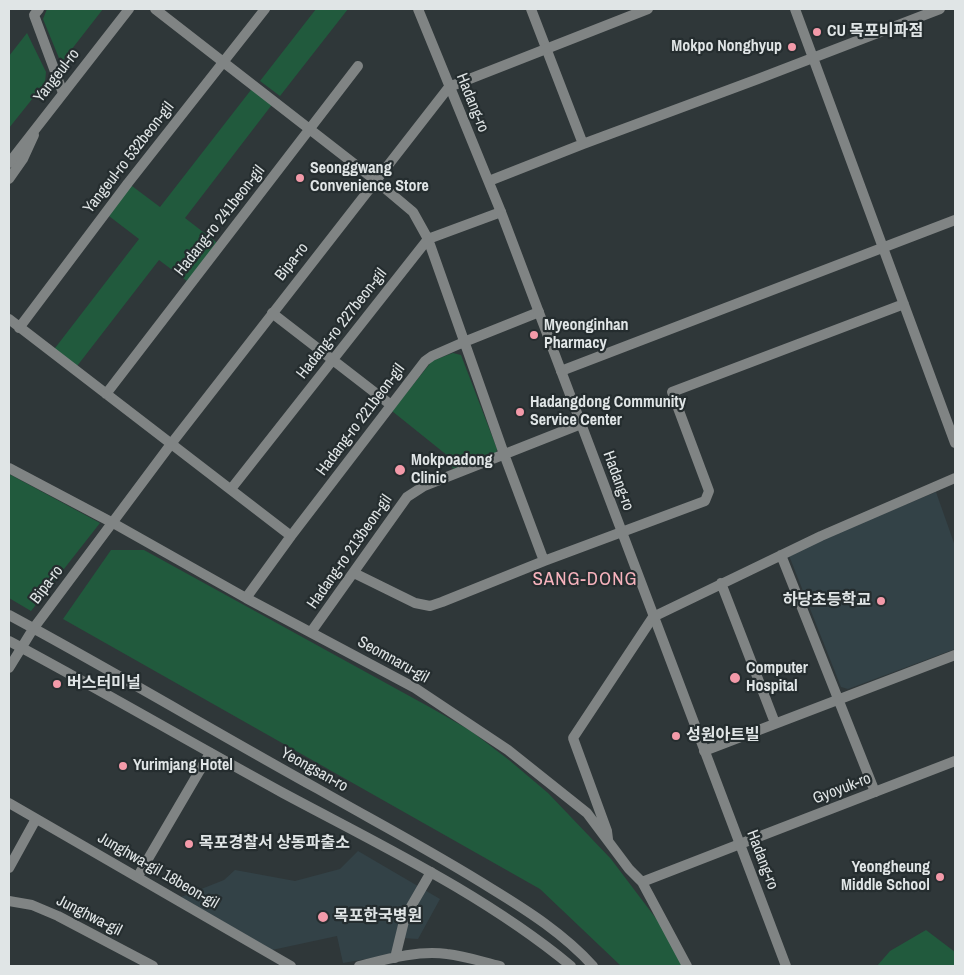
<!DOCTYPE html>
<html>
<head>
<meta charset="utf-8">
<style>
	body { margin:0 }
	#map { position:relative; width:964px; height:975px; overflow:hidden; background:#2f3739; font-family:"Archivo Narrow",sans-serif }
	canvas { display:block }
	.frame { position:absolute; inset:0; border:10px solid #e0e5e6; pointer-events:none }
</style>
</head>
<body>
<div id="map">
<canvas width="964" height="975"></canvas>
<div class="frame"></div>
</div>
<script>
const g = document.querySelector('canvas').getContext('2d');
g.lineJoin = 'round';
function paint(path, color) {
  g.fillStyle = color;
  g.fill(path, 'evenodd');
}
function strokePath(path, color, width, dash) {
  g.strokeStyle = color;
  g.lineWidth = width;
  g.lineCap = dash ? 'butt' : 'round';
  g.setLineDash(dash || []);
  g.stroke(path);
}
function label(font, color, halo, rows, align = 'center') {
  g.font = font + ' "Archivo Narrow","Noto Sans KR",sans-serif';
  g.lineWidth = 4.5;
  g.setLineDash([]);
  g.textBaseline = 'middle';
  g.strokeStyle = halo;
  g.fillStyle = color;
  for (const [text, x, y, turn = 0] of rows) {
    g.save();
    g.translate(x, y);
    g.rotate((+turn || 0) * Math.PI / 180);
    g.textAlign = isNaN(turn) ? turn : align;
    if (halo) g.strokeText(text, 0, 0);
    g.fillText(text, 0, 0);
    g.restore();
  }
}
paint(new Path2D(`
	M936,492l19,54v103l-107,40 -7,-2 -53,-134z
	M358,851l82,48 -22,40 -16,-1 -1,15 -58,10 -6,-27 -65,14 -91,-53 43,-17 11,-10 60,11 45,-12z`), '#334247');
paint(new Path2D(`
	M47,9h56l-42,54 -18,-44z
	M316,9h32l-68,87 -20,-15z
	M27,33l19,39 -1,11 -36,45v-72z
	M254,86l20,16 -89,116 35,27 -29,39 -32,-24 -85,110 -22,-18 87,-113 -34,-26 23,-30 32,24z
	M453,353l8,2 36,94 -1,5 -43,15 -5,-13 -56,-45 40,-50z
	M9,474l91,49 -69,88 -22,-13z
	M111,550h33l289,159 38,22 38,29 39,33 63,66 59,78 12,29h-61l-81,-77 -477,-270z
	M926,930l29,22v14h-78l13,-15z`), '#215a3d');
strokePath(new Path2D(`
	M39,9l-5,6 29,78
	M155,9l220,171 38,32 15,27 76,215 40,107
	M531,9l52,135
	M795,9l160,434
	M9,179l14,-20 11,-24
	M489,181l94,-37 175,-65 182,-70
	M272,313l119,92
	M9,319l282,217
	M19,328l109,-145 137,-174
	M561,371l394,-151
	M106,394l252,-328
	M9,468l104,55 133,75 169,90 93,62 79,63 42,56 13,13 45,84
	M231,489l197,-250 73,-27
	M781,555l94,237
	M354,573l61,30 15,3 12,-4 102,-41 161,-60 4,-10 -37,-99 232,-88
	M721,583l54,140
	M246,598l45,-62 134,-175 7,-5 32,-14 75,-30
	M311,632l96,-135 17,-11 157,-62
	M704,751l251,-96
	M9,803l282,163
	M608,839l-1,-8 -34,-93 80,-121 168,-81 134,-58
	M9,868l27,-49
	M138,876l72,-123
	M642,882l98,-38
	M9,901l23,4 26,11 95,50
	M395,958l10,-41 26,-45
	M359,966c28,-7 59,-16 88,-12 18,2 36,8 53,12`), '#808484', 10);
strokePath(new Path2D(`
	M418,9l83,203 285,754
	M9,163l120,-154
	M9,615c104,56 206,117 309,174 58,33 117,64 174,100 36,22 72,45 101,77
	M9,641c92,49 182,102 274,152 99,53 202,102 288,173
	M9,668l24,-39 138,-185 278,-357 199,-78
	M740,844l215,-83`), '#808484', 10);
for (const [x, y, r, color] of [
	[817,32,5,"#f39aa9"],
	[792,47,5,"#f39aa9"],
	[300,178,5,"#f39aa9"],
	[534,335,5,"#f39aa9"],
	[520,412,5,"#f39aa9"],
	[400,470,6,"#f39aa9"],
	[881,601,5,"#f39aa9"],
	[735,678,6,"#f39aa9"],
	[57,684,5,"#f39aa9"],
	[676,736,5,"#f39aa9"],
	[123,766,5,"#f39aa9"],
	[189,844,5,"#f39aa9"],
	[940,877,5,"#f39aa9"],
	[323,917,6,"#f39aa9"]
]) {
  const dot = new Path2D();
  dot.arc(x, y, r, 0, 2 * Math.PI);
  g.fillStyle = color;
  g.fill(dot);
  strokePath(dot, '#252d2f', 2);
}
label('bold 16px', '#e0e5e6', '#252d2f', [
	["CU 목포비파점",827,32],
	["Mokpo Nonghyup",782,47,"right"],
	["Seonggwang",310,169],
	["Convenience Store",310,187],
	["Myeonginhan",544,326],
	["Pharmacy",544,344],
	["Hadangdong Community",530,403],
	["Service Center",530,421],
	["Mokpoadong",411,461],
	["Clinic",411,479],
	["하당초등학교",871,601,"right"],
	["Computer",746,669],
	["Hospital",746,687],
	["버스터미널",67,684],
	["성원아트빌",686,736],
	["Yurimjang Hotel",133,766],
	["목포경찰서 상동파출소",199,844],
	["Yeongheung",930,868,"right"],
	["Middle School",930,886,"right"],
	["목포한국병원",334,917]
], 'left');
label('16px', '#e0e5e6', '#252d2f', [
	["Yangeul-ro",57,76,-52],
	["Hadang-ro",472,103,68],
	["Yangeul-ro 532beon-gil",129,158,-52],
	["Hadang-ro 241beon-gil",220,221,-52],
	["Bipa-ro",292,262,-52],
	["Hadang-ro 227beon-gil",342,324,-52],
	["Hadang-ro 221beon-gil",361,420,-53],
	["Hadang-ro",618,481,70],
	["Hadang-ro 213beon-gil",350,552,-55],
	["Bipa-ro",47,585,-53],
	["Seomnaru-gil",393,660,29],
	["Yeongsan-ro",314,770,29],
	["Gyoyuk-ro",842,789,-21],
	["Hadang-ro",762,860,69],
	["Junghwa-gil 18beon-gil",158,871,30],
	["Junghwa-gil",89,916,27]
]);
g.letterSpacing = '1px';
label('19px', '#f6b2bc', '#252d2f', [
	["SANG-DONG",585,580]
]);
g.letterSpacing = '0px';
</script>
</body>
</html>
